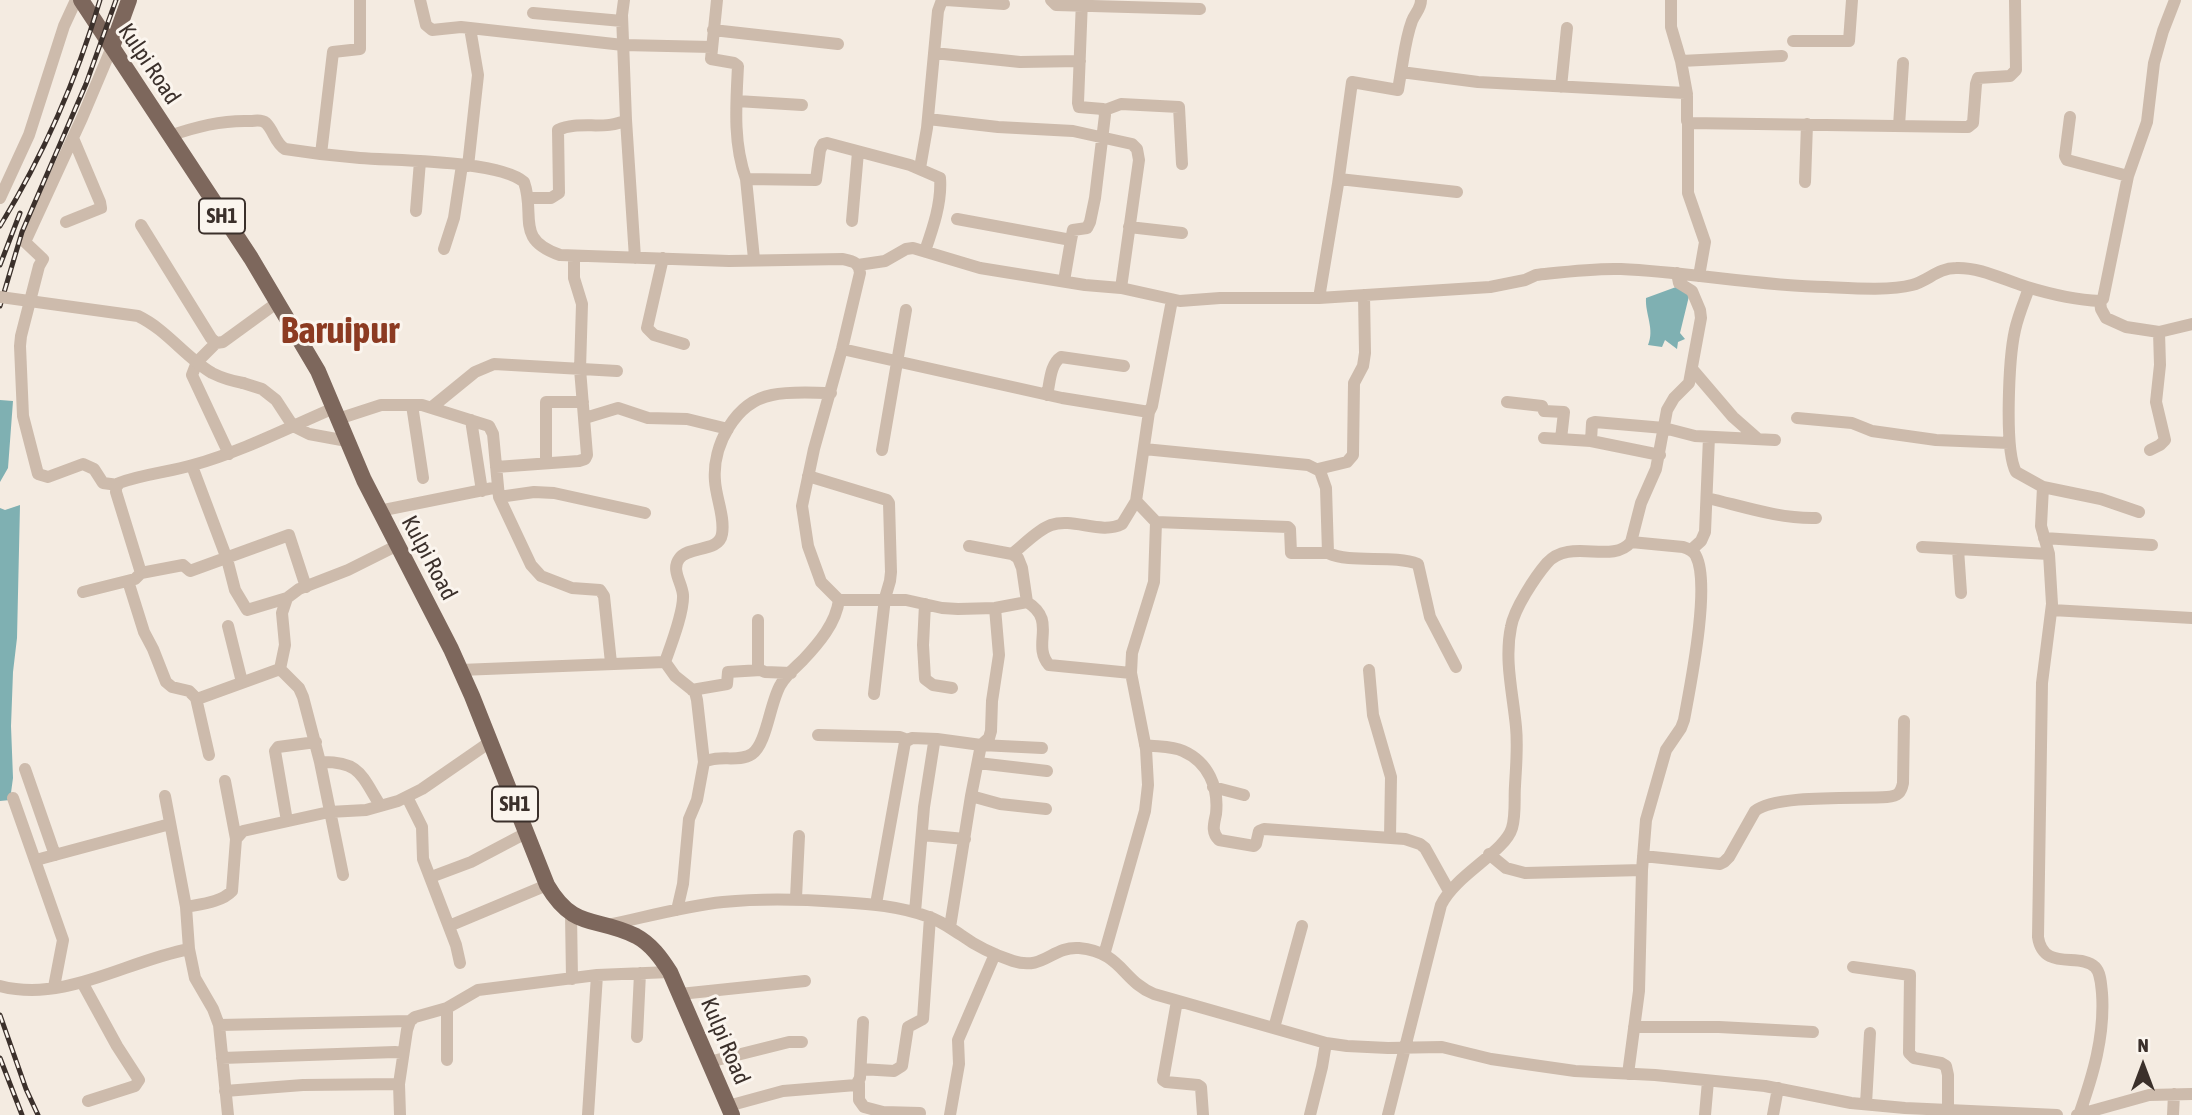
<!DOCTYPE html>
<html>
<head>
<meta charset="utf-8">
<style>
	body { margin:0 }
	#map { position:relative; width:2192px; height:1115px; overflow:hidden; background:#f4ebe1; font-family:"Asap Condensed",sans-serif }
	canvas { display:block }
	.north { position:absolute; left:2108px; top:1031px; width:70px; height:70px; -webkit-text-stroke:5px #fbf5ee; paint-order:stroke; rotate:0deg; font-size:19px; font-weight:700; line-height:28px; text-align:center; color:#3b302b }
	.north::after { content:''; display:block; margin:auto; width:24px; height:32px; background:#3b302b; clip-path:polygon(50% 0,100% 100%,50% 72%,0 100%) }
</style>
</head>
<body>
<div id="map">
<canvas width="2192" height="1115"></canvas>
<div class="north">N</div>
</div>
<script>
const g = document.querySelector('canvas').getContext('2d');
g.lineJoin = 'round';
function paint(path, color) {
  g.fillStyle = color;
  g.fill(path, 'evenodd');
}
function strokePath(path, color, width, dash) {
  g.strokeStyle = color;
  g.lineWidth = width;
  g.lineCap = dash ? 'butt' : 'round';
  g.setLineDash(dash || []);
  g.stroke(path);
}
function label(font, color, halo, rows, align = 'center') {
  g.font = font + ' "Asap Condensed",sans-serif';
  g.lineWidth = 6;
  g.setLineDash([]);
  g.textBaseline = 'middle';
  g.strokeStyle = halo;
  g.fillStyle = color;
  for (const [text, x, y, turn = 0] of rows) {
    g.save();
    g.translate(x, y);
    g.rotate((+turn || 0) * Math.PI / 180);
    g.textAlign = isNaN(turn) ? turn : align;
    if (halo) g.strokeText(text, 0, 0);
    g.fillText(text, 0, 0);
    g.restore();
  }
}
paint(new Path2D(`
	M1676,287l14,5 -10,41 5,6 -7,3 -1,7 -12,-9 -3,7 -14,-2c7,-16 -3,-31 -2,-47z
	M0,400l13,1 -5,67 -8,14z
	M20,505l-3,133 -4,34 -2,54 2,52 -3,22 -10,1v-293l5,2z`), '#7fb0b2');
strokePath(new Path2D(`
	M420,0l6,25 6,5 29,-3 162,18 89,2
	M717,0l-6,59 23,4 4,3c-2,39 -5,77 8,113l70,1 4,-30 3,-6 4,-1 83,22 30,13c2,24 -7,50 -15,73
	M946,0l58,4
	M1051,0l5,5 144,4
	M1421,0c0,9 -6,13 -9,21 -6,16 -8,34 -11,51l77,10 207,11 2,3v25l2,2 274,4h5l5,-4 3,-39 2,-6 32,-2 6,-6 -1,-70
	M1671,0v27l10,34 6,33
	M533,13l89,8
	M713,30l125,14
	M1793,41h56l3,-41
	M112,47l-30,71 -57,124 18,17 -4,7 -18,70 -1,10 3,70 15,58 10,3 35,-13 11,5 9,14 15,2
	M934,53l86,9 60,-1
	M1681,61l101,-5
	M1561,87l6,-59
	M737,101l65,4
	M1105,110l16,-6 58,3 3,57
	M2070,117l-5,39 2,4 61,16
	M928,119l70,8 75,4 59,13 5,5 2,11 -18,128
	M626,120l9,138
	M1688,122v71l17,49 -6,34
	M1899,126l4,-63
	M169,136c27,-9 52,-16 81,-15 6,0 11,-2 16,2 8,8 9,20 19,26 25,4 50,7 75,9 37,3 138,2 164,24 12,34 -10,57 36,73l169,6 114,-2c9,2 16,3 17,14l-18,76 -28,100 -12,57 6,40 13,36 18,18c-3,23 -20,43 -36,60 -7,7 -17,15 -22,24 -11,17 -14,60 -29,70 -14,9 -33,0 -48,8l-7,38 -8,19 -6,65 -6,26
	M321,154l12,-102 27,-3v-49
	M468,166l10,-91 -8,-47
	M920,168l7,-40 11,-117 4,-11
	M746,179l8,80
	M1339,179l118,13
	M1805,182l2,-58
	M0,198l29,-63 35,-109 12,-26
	M528,198h23l8,-5 -1,-63c21,-10 48,1 68,-10l-4,-105 2,-15
	M416,211l4,-50
	M957,219l114,21 2,-10 14,-2 3,-6 5,-24 10,-83 -2,-6 -24,-2 -1,-4 4,-103
	M852,221l6,-69
	M66,222l35,-14 -1,-6 -27,-64
	M141,225l70,113 5,5 7,-1 55,-40
	M1129,227l53,6
	M444,249l10,-31 8,-53
	M663,258l-16,70 7,7 30,9
	M858,265l27,-4 21,-12 7,-1 67,20 105,17 36,3 59,13 40,-3h99l171,-11 35,-7 11,-5c28,-3 57,-7 85,-6 69,3 137,17 206,18 23,1 63,4 85,-2 16,-4 26,-17 44,-17 24,-1 48,12 71,19 23,7 49,13 73,14l3,-2 25,-123 19,-54 7,-59 9,-32 12,-31
	M1064,281l7,-41
	M2029,288c-5,14 -11,28 -14,42 -6,27 -11,120 1,142l27,15 58,12 38,13
	M1319,298l19,-114 14,-102 46,8 3,-18
	M2100,301l1,8 5,9 20,9 33,5 33,-8
	M216,343l-19,19 -5,13 37,79
	M842,349l220,49 87,14
	M1692,369l41,48 25,22
	M243,383l19,6 14,11 17,26 16,8 38,7
	M1047,395c3,-12 3,-31 14,-38l63,9
	M1507,402l35,4 2,5 20,1 -3,27
	M412,405l11,73
	M432,407l43,-35 19,-8 123,7
	M585,418l33,-10 30,10 39,1 41,10
	M1797,418l55,5 20,8 64,9 73,3
	M338,419l43,-14h41l67,21 4,8 6,63 32,68 10,11 31,12 28,2 4,6 7,67
	M471,420l11,71
	M1544,438l47,3 69,14
	M1591,441l1,-18 3,-1 69,6 31,8 80,4
	M1144,449l164,16 12,6 6,17 2,65c23,11 65,1 90,11l12,53 26,50
	M882,450l24,-140
	M2150,450l10,-5 5,-5 -9,-38 4,-37 -1,-33
	M546,463v-61h37
	M192,466l35,93 8,31 12,20 40,-12
	M496,467l83,-6 6,-2 2,-4 -7,-86 2,-65 -8,-26v-21
	M1318,469l29,-7 6,-7 1,-72 9,-17 2,-13 -1,-58
	M808,476l79,24 2,3 2,69 -1,9 -5,17 -11,96
	M2043,487l-2,39 8,28 3,50 -10,79 -4,254c5,35 42,15 57,30 6,6 6,18 7,26 3,43 -9,82 -23,122
	M499,497l35,-5 20,1 91,20
	M1707,498c35,8 72,21 109,20
	M379,511l119,-24
	M1156,522l132,5 2,2 1,24h37
	M2044,538l108,7
	M969,546l43,8 6,4 4,10 5,34
	M1922,547l127,7
	M1958,549l3,44
	M1691,550l10,-9 4,-9 4,-95
	M1012,554c12,-9 25,-24 39,-29 22,-8 50,10 71,-1l14,-23 13,-89 3,-6 20,-106
	M141,573l42,-8 7,6 99,-36 17,52
	M128,581l16,51 9,17 13,33 6,5 17,4 7,7h4l80,-29
	M83,592l52,-13 6,-6 -25,-81v-5l3,-4c24,-9 50,-11 74,-18 50,-14 94,-37 141,-57
	M839,600h67l36,8 16,1 37,-1 32,-6c31,19 4,42 22,63l82,8
	M925,604l-2,41 2,34 8,6 19,3
	M2052,610l140,8
	M758,620v49l7,3 26,1
	M228,626l14,56
	M665,662c6,-17 19,-50 18,-67 -1,-12 -12,-25 -4,-36 9,-14 40,-6 43,-25 3,-17 -6,-36 -7,-53 -3,-35 20,-79 57,-86 19,-4 40,-2 59,-2
	M665,662l10,14 20,16 2,8 7,62
	M460,670l205,-8
	M1369,670l4,45 18,62 -1,60
	M692,690l35,-6 1,-12 33,-2
	M196,698l13,57
	M818,735l82,2 8,3
	M1145,745c12,2 27,1 38,6 25,11 36,36 33,63 -2,10 -5,18 3,26l35,6 2,-2 3,-13 5,-2 141,10 15,5 5,4 24,43
	M320,762c40,-1 41,13 60,43
	M978,763l69,8
	M25,769l30,86
	M225,781l11,58
	M1213,787l31,8
	M165,796l21,111
	M971,796l29,8 46,5
	M407,797l15,30 1,32 33,86 4,18
	M13,798l50,142 -9,47
	M287,821l-12,-70 3,-4 38,-5
	M922,835l43,4
	M1489,854l17,14 19,5 117,-3
	M1643,856l77,8 4,-2 5,-5 26,-46c20,-17 104,-12 132,-14 11,-1 14,-4 16,-14l1,-62
	M36,860l134,-36
	M343,875l-23,-113 -17,-65 -4,-9 -19,-19 5,-24 -3,-32 5,-15 12,-9 49,-19 48,-24
	M431,877l40,-15 55,-29
	M796,898l3,-62
	M876,904l29,-162 7,-4 25,1
	M915,912l9,-105 10,-64 3,-4 44,6 61,3
	M571,914l1,65
	M608,925c38,-8 77,-19 115,-23 40,-4 77,-3 117,0 30,2 60,4 89,15 12,4 21,11 32,18 15,11 34,20 52,26 31,10 39,-15 66,-13 43,4 43,33 75,46l172,49 21,3 41,2 54,-1 49,12 84,12 80,4 110,11 86,17 54,5 152,7
	M449,926l98,-41
	M950,927l21,-131 10,-51 8,-7 2,-7 1,-30 7,-46 -4,-47
	M189,949l6,29 18,31 6,16 9,90
	M1104,955l41,-144 3,-26 -2,-36 -15,-76 1,-20 22,-71 2,-60 -20,-21
	M1853,967l57,8 -1,78 5,5 27,5 5,3 2,9v35
	M83,984l34,62 22,34 -4,6 -47,15
	M0,986c65,17 126,-25 189,-37l-3,-42c15,-3 36,-5 46,-16l4,-52 7,-8 86,-19 37,-2 32,-9 24,-12 68,-47
	M680,994l125,-13
	M1177,1001l-14,79 3,2 32,3 3,2 2,28
	M447,1008v52
	M219,1025l191,-4
	M1634,1027h85l94,5
	M1274,1028l28,-102
	M637,1037l3,-64
	M222,1058l173,-6 8,1
	M709,1062l80,-20h13
	M861,1069l33,2 8,-5 6,-39 15,-8 7,-102
	M1628,1074l11,-83 3,-121 4,-50 20,-70 15,-22 3,-8c6,-33 27,-135 12,-164 -2,-5 -7,-7 -13,-9l-52,-5
	M859,1083v17l5,7 19,5 37,1
	M225,1091l78,-6 96,-1
	M1866,1104l4,-71
	M728,1106l55,-15 73,-6 4,-7 3,-56
	M400,1115l-1,-31 8,-54 3,-9 5,-4 32,-9 31,-18 119,-15 73,-3
	M588,1115l9,-140
	M950,1115l9,-51 -1,-24 37,-86
	M1310,1115l12,-48 4,-24
	M1388,1115l53,-210c14,-30 64,-53 71,-77 4,-13 2,-29 3,-42 1,-20 3,-39 1,-59 -3,-33 -12,-67 -5,-100 3,-18 24,-50 36,-64 23,-26 65,2 84,-21l10,-39 15,-34 11,-59 7,-12 15,-15 12,-65 -1,-8 -8,-19 -13,-8 -2,-10
	M1705,1115l3,-34
	M1773,1115l5,-27
	M2077,1115l72,-20 43,-1
	M2173,1115l1,-21`), '#cdbbac', 12);
strokePath(new Path2D(`
	M81,0l170,258 67,113 46,109 87,169 21,47 75,189c27,46 49,31 89,51 15,8 25,22 34,36l62,143
	M112,47l17,-47`), '#7d675c', 16);
const rail = new Path2D(`
	M0,226c43,-70 77,-148 100,-226
	M0,265l20,-52
	M0,306l22,-74 64,-148 30,-84
	M0,1015l26,74 12,26
	M0,1058l22,57`);
strokePath(rail, '#3b302b', 5);
strokePath(rail, '#fbf5ee', 2.5, [8]);
strokePath(new Path2D(`
	M0,297l138,19c29,14 47,41 74,57 10,5 20,8 31,10`), '#cdbbac', 12);
for (const [x, y, w] of [
	[222,216,46],
	[515,804,46]
]) {
  const box = new Path2D();
  box.roundRect(x - w / 2, y - 17.5, w, 35, 5);
  g.fillStyle = '#fbf5ee';
  g.fill(box);
  strokePath(box, '#3b302b', 2);
}
label('bold 21px', '#3b302b', null, [
	["SH1",222,216],
	["SH1",515,804]
]);
label('23px', '#3b302b', '#fbf5ee', [
	["Kulpi Road",149,64,56],
	["Kulpi Road",429,558,62],
	["Kulpi Road",725,1041,67]
]);
label('bold 37px', '#8c3b22', '#fbf5ee', [
	["Baruipur",340,331]
]);
</script>
</body>
</html>
